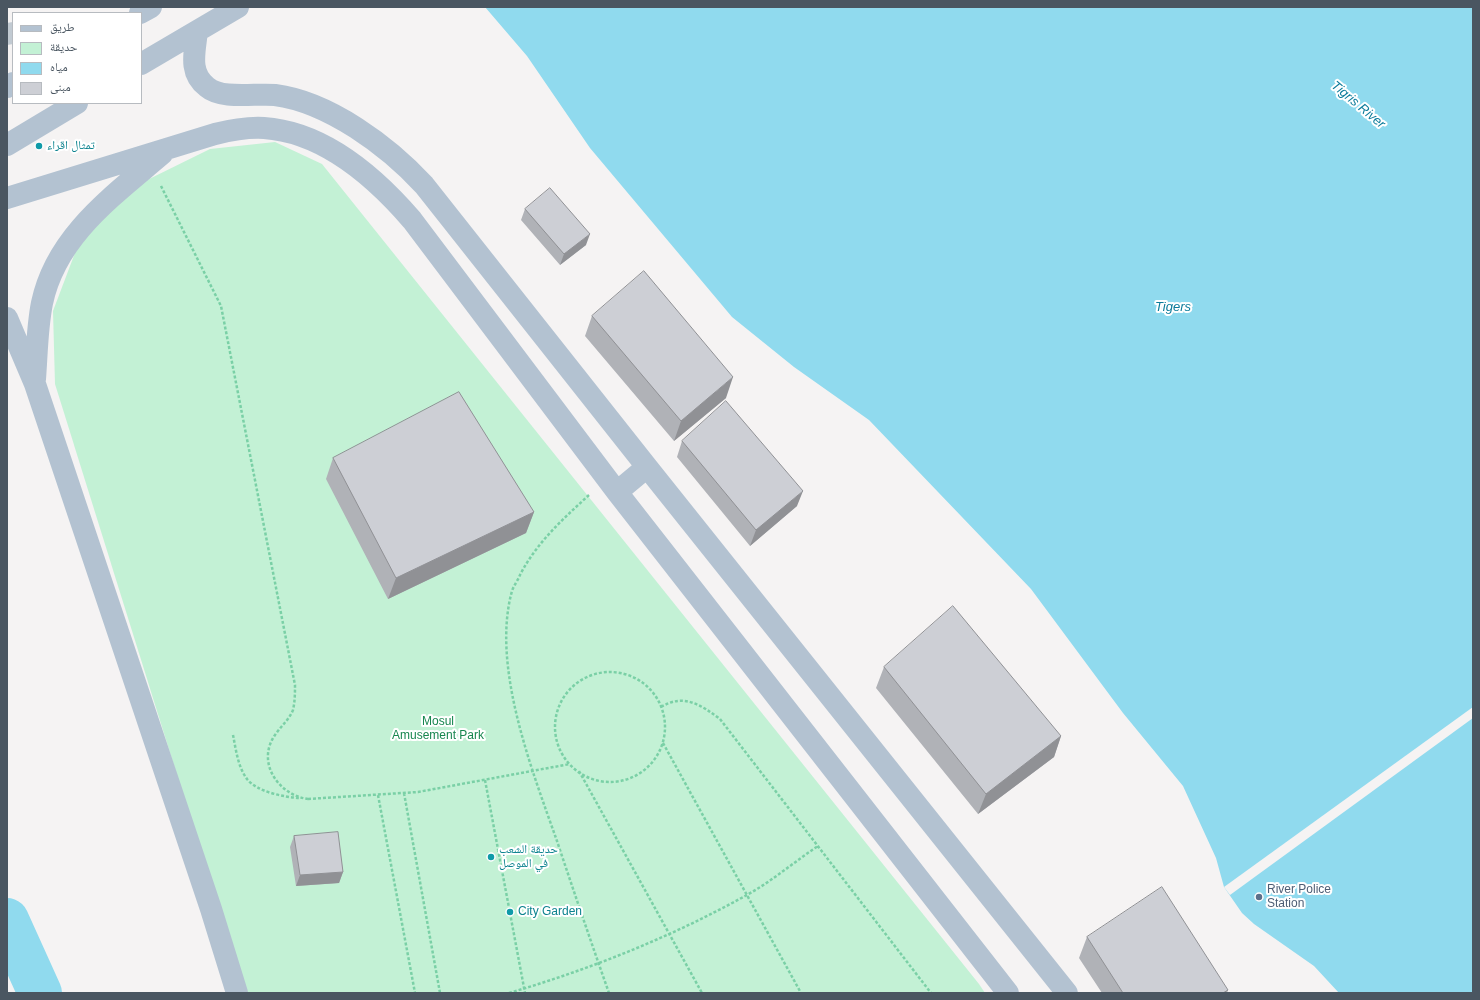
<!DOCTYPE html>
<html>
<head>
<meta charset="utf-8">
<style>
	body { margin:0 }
	#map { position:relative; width:1480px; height:1000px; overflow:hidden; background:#f5f3f3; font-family:Arial,"Noto Naskh Arabic",sans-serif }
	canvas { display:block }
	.frame { position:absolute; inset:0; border:8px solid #4a5661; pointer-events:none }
	.legend { position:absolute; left:12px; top:12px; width:130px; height:92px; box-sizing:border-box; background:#fff; border:1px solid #b7bbc0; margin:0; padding:5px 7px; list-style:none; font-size:12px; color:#4a5661 }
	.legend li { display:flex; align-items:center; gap:8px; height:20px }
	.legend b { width:20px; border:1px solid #b7bbc0 }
</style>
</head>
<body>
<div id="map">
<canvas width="1480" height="1000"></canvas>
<div class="frame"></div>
<ul class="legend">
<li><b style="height:5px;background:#b3c2d1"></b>طريق</li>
<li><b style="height:11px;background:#c3f1d5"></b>حديقة</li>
<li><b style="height:11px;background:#90daee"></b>مياه</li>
<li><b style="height:11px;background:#cdcfd5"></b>مبنى</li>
</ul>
</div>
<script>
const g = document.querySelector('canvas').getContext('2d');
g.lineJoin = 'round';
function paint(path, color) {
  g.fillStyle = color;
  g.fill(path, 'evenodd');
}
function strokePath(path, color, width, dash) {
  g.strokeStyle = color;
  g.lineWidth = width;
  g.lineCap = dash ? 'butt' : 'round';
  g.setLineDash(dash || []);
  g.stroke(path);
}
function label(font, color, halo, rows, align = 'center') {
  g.font = font + ' Arial,"Noto Naskh Arabic",sans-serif';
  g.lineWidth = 4;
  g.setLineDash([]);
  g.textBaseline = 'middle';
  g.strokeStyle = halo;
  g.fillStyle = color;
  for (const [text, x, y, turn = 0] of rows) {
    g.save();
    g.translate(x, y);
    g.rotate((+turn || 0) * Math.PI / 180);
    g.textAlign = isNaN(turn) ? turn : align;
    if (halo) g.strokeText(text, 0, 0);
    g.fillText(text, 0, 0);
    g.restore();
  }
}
paint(new Path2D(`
	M275,142l47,22 657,820 6,9h-740l-190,-609 -2,-73 28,-74 60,-54 69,-34z`), '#c3f1d5');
paint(new Path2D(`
	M485,7h988v986h-134l-25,-27 -60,-42 -12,-11 -18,-26 -8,-29 -33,-72 -60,-73 -92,-124 -162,-169 -75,-53 -62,-50 -142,-169 -63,-92z`), '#90daee');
paint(new Path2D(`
	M1473,707v11l-243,177 -6,-8z`), '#f5f3f3');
strokePath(new Path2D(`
	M7,920l33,73`), '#90daee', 44);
strokePath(new Path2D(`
	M161,186l60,120 74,379c0,8 0,16 -2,25 -4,10 -12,16 -18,25 -19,27 3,60 33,64
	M589,495c-26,24 -52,47 -69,80 -2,5 -6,10 -8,16 -21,75 20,179 45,250 17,51 34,101 52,152
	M555 727a55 55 0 1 1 110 0a55 55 0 1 1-110 0Z
	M661,707c23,-14 40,-2 59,12l211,274
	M233,735c3,15 5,32 14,44 10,13 37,18 52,19
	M663,743l138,250
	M579,771l123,222
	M485,780l40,213
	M404,793l36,200
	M378,795l37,198
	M308,799l110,-7 152,-28
	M509,993c82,-24 162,-56 236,-97 26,-14 49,-34 73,-50`), '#7ad0a6', 2.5, [3, 2]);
strokePath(new Path2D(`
	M7,34l6,-1`), '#c1cad2', 22);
strokePath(new Path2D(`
	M140,13l11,-6
	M197,31c-2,20 -9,42 10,56 15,13 49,6 68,8 54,7 113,51 149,90l223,282 420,526
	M141,64l97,-57
	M7,87l6,-4
	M7,145l70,-42
	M7,198l208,-64c16,-4 32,-7 49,-6 59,4 111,49 148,92l205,272 391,501
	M7,318l28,66 176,525 26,84
	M35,379c2,-26 2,-51 7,-76 14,-67 71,-107 120,-149
	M617,492l30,-25`), '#b3c2d1', 22);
paint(new Path2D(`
	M525,209l61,36 -26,20 -39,-45z
	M592,316l134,82 -52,43 -89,-105z
	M682,441l115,65 -47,40 -73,-89z
	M333,458l201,54 -8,21 -138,66 -62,-120z
	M884,667l177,69 -7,21 -76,57 -102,-126z
	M294,836l49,36 -4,11 -43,3 -6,-39z
	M1087,937l141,53 -1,3h-125l-23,-35z`), '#b0b2b7');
paint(new Path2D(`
	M590,234l-4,11 -26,20 4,-11z
	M733,377l-7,21 -52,43 7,-20z
	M803,491l-6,15 -47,40 6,-16z
	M534,512l-8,21 -138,66 8,-21z
	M1061,736l-7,21 -76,57 8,-20z
	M343,872l-4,11 -43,3 4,-11z`), '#909195');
const building = new Path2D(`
	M550,188l40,46 -26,20 -39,-45z
	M644,271l89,106 -52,44 -89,-105z
	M459,392l75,120 -138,66 -63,-120z
	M726,401l77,90 -47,39 -74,-89z
	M953,606l108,130 -75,58 -102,-127z
	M338,832l5,40 -43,3 -6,-39z
	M1162,887l66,103 -5,3h-100l-36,-56z`);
paint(building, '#cdcfd5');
strokePath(building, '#909195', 1);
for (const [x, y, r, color] of [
	[39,146,4,"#0f9aa8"],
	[491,857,4,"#0f9aa8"],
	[1259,897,4,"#5c6f8a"],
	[510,912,4,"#0f9aa8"]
]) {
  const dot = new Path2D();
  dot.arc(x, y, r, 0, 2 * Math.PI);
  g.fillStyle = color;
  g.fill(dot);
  strokePath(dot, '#fff', 1.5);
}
label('12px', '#0d838f', '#fff', [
	["تمثال اقراء",47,146],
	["حديقة الشعب",499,850],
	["في الموصل",499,864],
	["City Garden",518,912]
], 'left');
label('12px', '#17864f', '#fff', [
	["Mosul",438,722],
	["Amusement Park",438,736]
]);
label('12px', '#4e5e75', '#fff', [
	["River Police",1267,890],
	["Station",1267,904]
], 'left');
label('italic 13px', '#0c7c9b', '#fff', [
	["Tigris River",1358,105,40],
	["Tigers",1173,307]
]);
</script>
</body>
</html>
